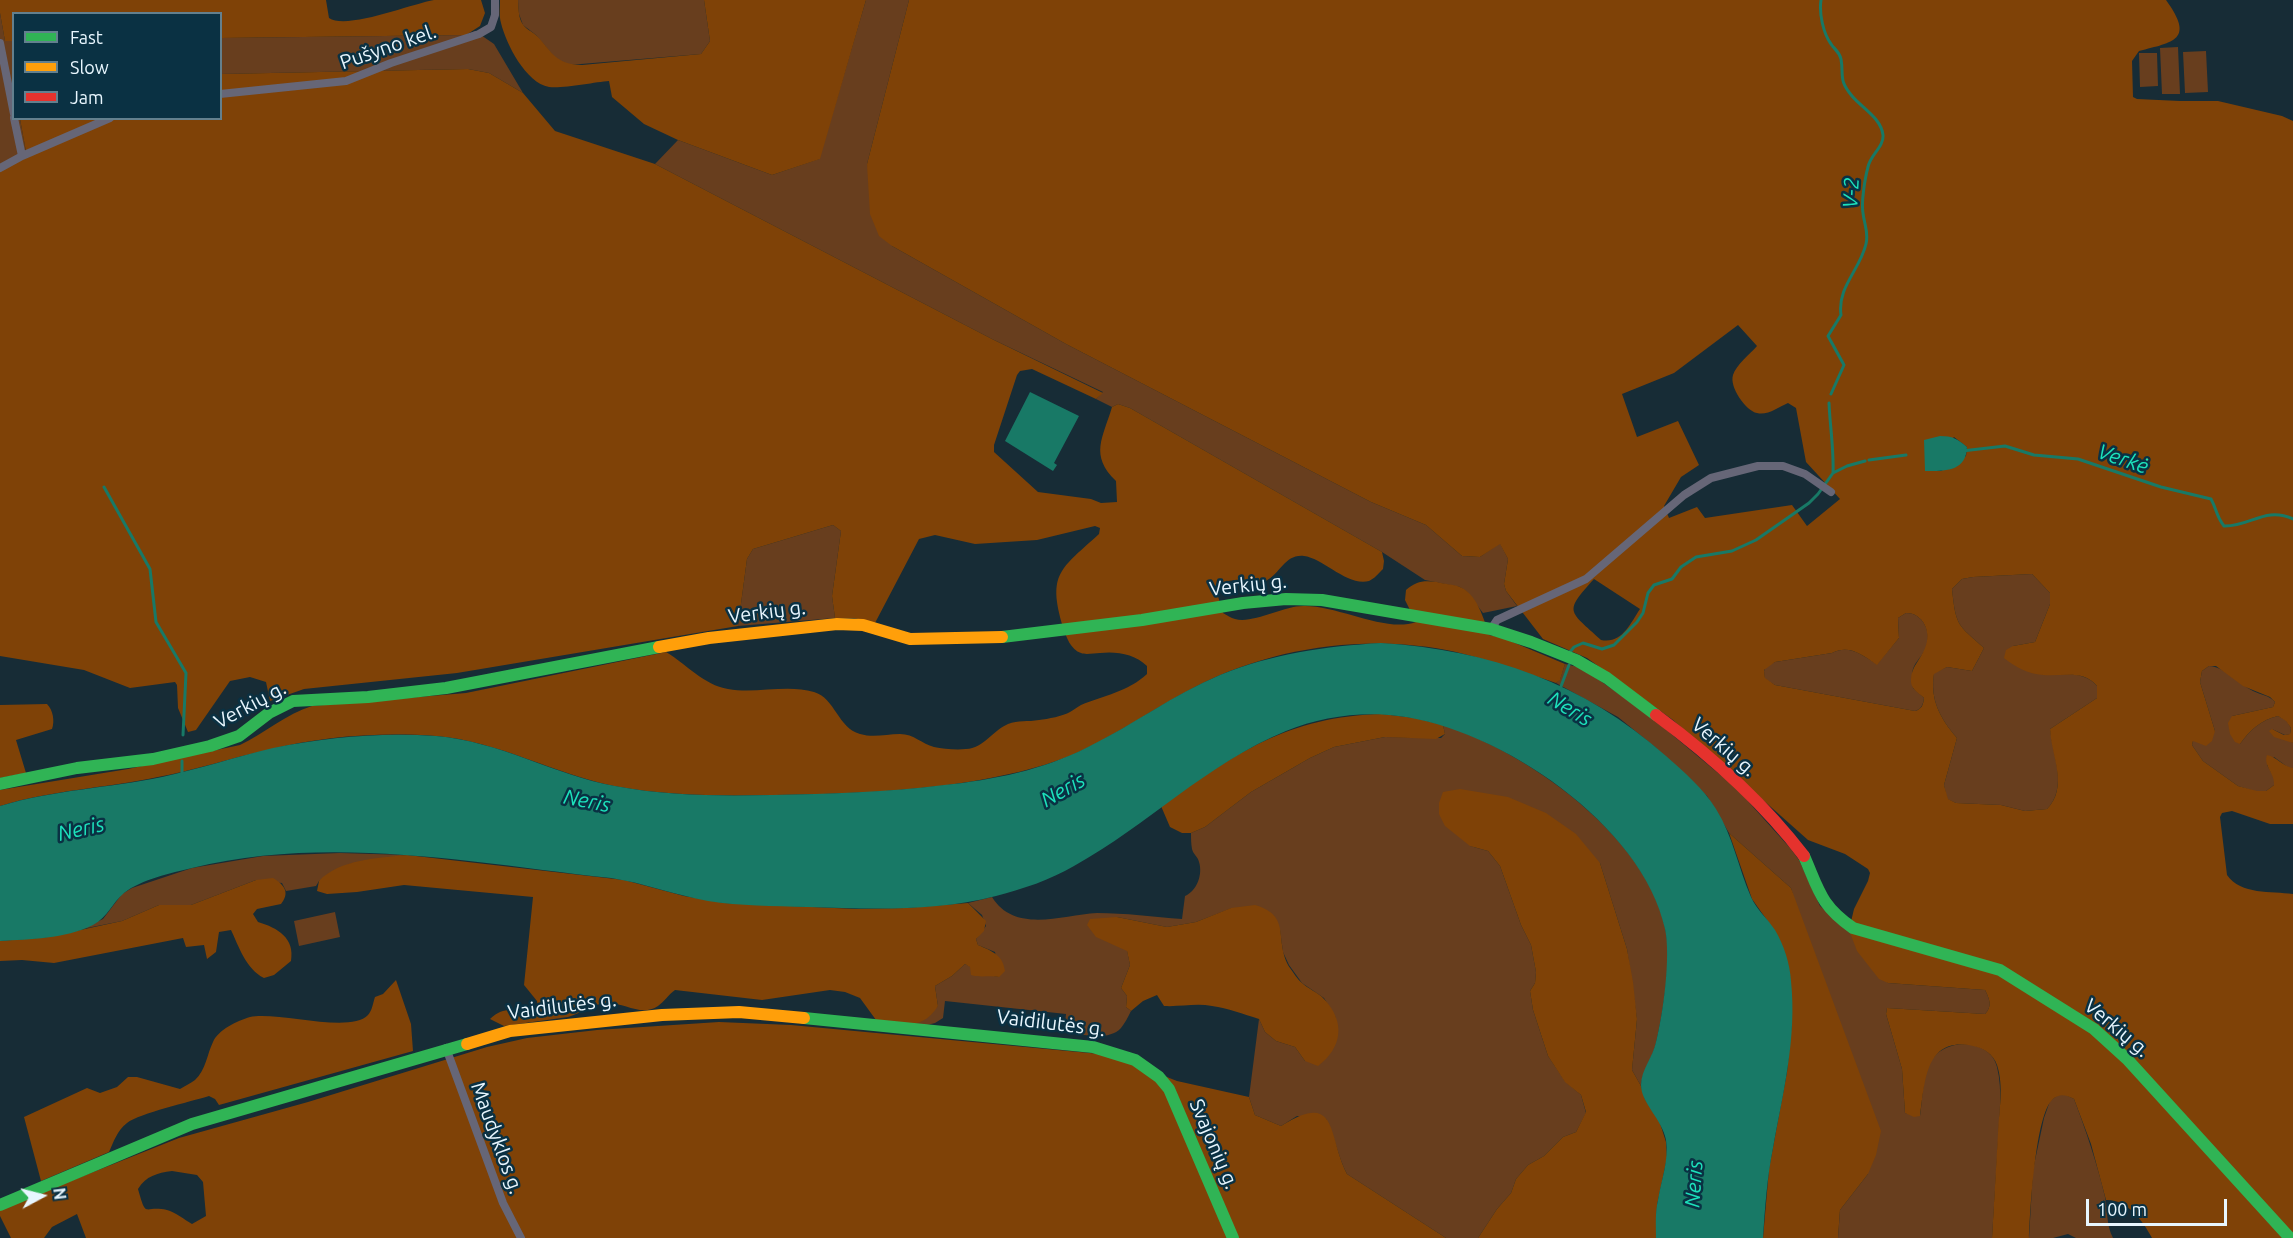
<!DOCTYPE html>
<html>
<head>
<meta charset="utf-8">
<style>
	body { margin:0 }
	#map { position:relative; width:2293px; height:1238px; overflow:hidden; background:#172c36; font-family:Ubuntu,sans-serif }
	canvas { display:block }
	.legend { position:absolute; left:12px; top:12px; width:210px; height:108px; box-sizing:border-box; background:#0a3143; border:2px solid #63808e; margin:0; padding:8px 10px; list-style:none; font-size:18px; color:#e8f6fe }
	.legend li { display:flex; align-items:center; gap:12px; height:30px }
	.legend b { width:30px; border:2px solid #63808e }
	.north { position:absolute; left:12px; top:1166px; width:60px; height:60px; -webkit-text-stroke:4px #0a3143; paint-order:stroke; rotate:83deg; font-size:16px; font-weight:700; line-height:24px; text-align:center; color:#e8f6fe }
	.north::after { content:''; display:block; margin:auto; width:21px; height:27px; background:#e8f6fe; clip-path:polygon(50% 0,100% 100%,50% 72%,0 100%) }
	.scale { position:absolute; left:2086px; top:1199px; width:141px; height:27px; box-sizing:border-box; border:3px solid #e8f6fe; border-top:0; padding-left:8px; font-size:18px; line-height:21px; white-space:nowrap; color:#e8f6fe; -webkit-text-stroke:4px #0a3143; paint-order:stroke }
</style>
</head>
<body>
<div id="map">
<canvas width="2293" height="1238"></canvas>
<ul class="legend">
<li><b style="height:8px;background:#30b455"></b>Fast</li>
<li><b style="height:8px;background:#ff9f0a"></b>Slow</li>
<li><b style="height:8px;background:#e5322d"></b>Jam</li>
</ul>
<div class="north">N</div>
<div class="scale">100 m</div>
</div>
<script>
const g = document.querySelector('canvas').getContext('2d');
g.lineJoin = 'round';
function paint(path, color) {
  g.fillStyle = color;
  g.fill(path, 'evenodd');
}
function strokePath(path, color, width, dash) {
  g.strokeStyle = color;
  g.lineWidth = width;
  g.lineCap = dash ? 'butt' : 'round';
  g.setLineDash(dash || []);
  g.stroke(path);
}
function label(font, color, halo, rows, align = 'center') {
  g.font = font + ' Ubuntu,sans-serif';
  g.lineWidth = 5;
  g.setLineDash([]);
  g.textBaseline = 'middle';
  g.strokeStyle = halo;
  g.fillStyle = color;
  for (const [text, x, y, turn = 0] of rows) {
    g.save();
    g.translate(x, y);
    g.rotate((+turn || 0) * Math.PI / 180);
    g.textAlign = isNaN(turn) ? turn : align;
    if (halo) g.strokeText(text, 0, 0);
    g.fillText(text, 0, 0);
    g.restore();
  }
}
paint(new Path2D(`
	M518,0h186l6,41 -9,13 -132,11 -13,-6 -20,-24 -13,-10 -4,-11z
	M866,0h43l-42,164 25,82 174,98 305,158 55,23 36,31 18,1 20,-14 8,16 -4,25 2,7 11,15 -34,7 -16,-21 -7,-5 -35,-7 -43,-28 -252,-144 -12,-4 -6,3 -16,-8 7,-7 -111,-53 -337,-175 23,-24 94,35 47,-16z
	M0,13l5,28h8l1,77 6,1 7,38 -27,14z
	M475,31l19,13 29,49 -34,-20 -21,-4 -247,5 -1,-36 246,-3z
	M2178,47l2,47h-18l-2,-46z
	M2206,51l2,41 -23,1 -2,-41z
	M2139,53h18l1,33 -18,1z
	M833,525l8,6 -9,65 3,22 -97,8 9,-67 6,-10z
	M2032,574l18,19v11l-15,38 -22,4 30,29c18,0 41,-5 54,11v12l-47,31c3,26 18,59 -3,80l-22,2 -24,-6 -45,-2 -9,-4 -3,-14 13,-47c-17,-20 -27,-38 -23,-65l13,-6 25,4 12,-23c-27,-24 -28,-22 -32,-59l10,-10 11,-2z
	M1906,613c17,0 26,19 20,35 -3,7 -11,14 -13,21 -2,5 0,14 0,19l11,10c-1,6 -2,11 -9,13l-140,-26 -10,-6 -1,-8 2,-5 9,-4 57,-9c17,-9 30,2 45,11l22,-26 -1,-20z
	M1565,664l17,4 64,45 90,75 54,60 9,12 21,46 29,24 39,53 97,7c4,8 8,16 0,24l-98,-6 -1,6 16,55 3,44 15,3c3,-17 2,-44 13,-58 16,-21 58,-18 64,9 6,24 2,49 1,74 -2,32 -4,65 -6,97h-154l2,-28 28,-36 -77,-286 -62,-55 -22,-37 -52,-49 -37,-30 -62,-34 4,-4z
	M2209,666c16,1 30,18 44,25 8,4 16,4 22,11l-2,5 -41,9 8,28c10,-14 21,-24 38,-28l8,4 5,8 -1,6 -5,1 -13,-6 21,14v25h-4l-15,-11 -7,8 7,12v8l-8,6 -9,1 -19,-6 -35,-25 -11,-16 1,-4 22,-10 -15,-49 2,-11z
	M1443,725c88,28 225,125 225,228 0,25 -6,65 -12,90 -3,15 -14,27 -15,43l-9,-16 5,-51 -10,-70 -27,-86 -130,-17 18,5 12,15 21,59 10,20 5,27 -1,11 -5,8 3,19 15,46 17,25 16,14 5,18 -10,19 -13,5 -19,19 -16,9 -12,14 -5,14 -14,16 -19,29h-32l-99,-64c-9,-17 -12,-37 -21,-55l-29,-3 -16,10 -26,-11 -6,-18 10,-78 6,13 11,9 19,6 10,14 31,-43 -12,-20 -22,-15 -13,-18 -6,-13 -3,-22 -48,-22 -36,14 -29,5 -50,-10 -2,27 12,6 3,15 -9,23 6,8 -1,11 5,4c-3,6 -6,12 -10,17 -13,14 -40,6 -57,4l2,-18 -121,-13 -2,17 -8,5 -8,2h-18l29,-19 -3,-20 17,-10 13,-12 23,11 11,2 -4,-25 -17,-7 -2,-6 10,-13 -4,-11 -14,-12 24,-6c23,37 70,18 105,16 28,0 57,4 85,6l3,-23c12,-5 18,-22 14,-34 -1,-5 -6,-8 -7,-13 -1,-5 -1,-11 -1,-16l14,-6 46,-35 59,-34 24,-11 51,-10 56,1 4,-4z
	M340,853l67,2 -57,9 -31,17 -3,5 -30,5 -4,-8 -26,-3 -65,25h-32l-37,16 -40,8 21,-10 19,-25 10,-6 60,-20 71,-12z
	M335,912l5,25 -41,9 -5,-25z
	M2058,1095h8l8,4c12,32 23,64 31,98 3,14 1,28 8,41h-37l-8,-4 -15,4h-24l4,-68 11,-52 6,-17z`), '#683e1e');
paint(new Path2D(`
	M0,0h326l3,18c18,12 82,-14 105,-18 15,0 32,0 47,0l4,13 -5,13 -14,9 -245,3 -1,-24h-206l-1,27h-8l-5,-28z
	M500,0h18c1,8 0,16 4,23 3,6 10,8 15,13 16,17 18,28 45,29l119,-11 9,-13 -6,-41h162l-46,159 -48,16 -94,-35 -34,-16 -32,-27 -3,-16c-14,1 -47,8 -60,6 -23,-4 -43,-43 -48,-64 -2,-7 -1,-15 -1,-23z
	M909,0h1257c29,40 8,42 -27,51l-7,10 1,36 4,2 43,2h38l64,15 11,5v622l-19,-6 -5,-6 3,-2 12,6 6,-1 1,-6 -5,-7 -8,-5c-17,4 -28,14 -38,28l-5,-2 -5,-8 -2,-11 4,-7 41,-9 2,-5 -5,-5 -27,-11 -27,-20h-7l-7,5 -2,11 15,49 -3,10 -6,5 -13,-5 -1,4 11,16 35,25 19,5h9l8,-6c1,-12 -11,-19 -7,-30 10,2 17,12 26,13v56h-23l-38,-13 -10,2 -2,4 7,58c14,20 44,16 66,19v344h-141c-9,-17 -25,-39 -46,-38l-15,-56 -17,-45c-8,-4 -14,-6 -21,0 -18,15 -23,114 -24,139h-37c2,-35 4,-70 6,-105 1,-22 6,-47 -1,-68 -4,-11 -13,-17 -24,-19 -48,-10 -48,36 -53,70l-6,1 -9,-4 -3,-44 -16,-55 1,-6 98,6c8,-8 4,-16 0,-24l-97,-7 -9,-4 -22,-28 -8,-21 5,-21 14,-28 2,-8 -2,-4 -23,-15 -37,-14 -135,-120 -86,-62 -44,-19 -37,-48 -2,-7 4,-25 -8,-15 -20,13 -18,-1 -36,-31 -55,-23 -305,-158 -174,-98 -13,-10 -9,-22 -3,-50zM1738,325l19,21c-7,8 -21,19 -24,29 -4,12 13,36 24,38 10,3 22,-6 31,-10l8,5 10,54 34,37 -33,27 -15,-21 -87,13 -8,-11 -28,11 -5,-12 17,-29 18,-12 -21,-44 -41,16 -15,-43 52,-21zM1954,437l13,10 -1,9 -25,15h-16zM2032,574l18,19v11l-15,38 -22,4 -7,4 -2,8c11,9 24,16 39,17 19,2 40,-6 54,11v12l-47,31c1,26 19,58 -3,80l-22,2 -24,-6 -45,-2 -8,-4 -4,-14 13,-47c-17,-20 -27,-38 -23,-64l13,-7 25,4 12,-23c-27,-24 -28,-22 -32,-59l10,-10 11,-2zM1594,579l46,30c-10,15 -18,35 -39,31 -32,-30 -38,-27 -7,-61zM1906,613c17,0 26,19 19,35 -4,11 -14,19 -14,31 -1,9 6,13 13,19 -1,7 -2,11 -9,13l-140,-26 -10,-7 -1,-8 11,-8 57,-9c17,-9 31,2 45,12l22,-27 -1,-20z
	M468,69l21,4 34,20 32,38 100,33 337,175 111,54 -7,6 -64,-30 -12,2 -3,4 -23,70v7l44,40 53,7 10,4 16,-1 -1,-21c-27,-26 -13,-43 -4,-74l6,-3 12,4 252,144 2,9 -1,8c-4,4 -9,10 -14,12 -21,6 -46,-23 -65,-25 -19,-2 -23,17 -38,25 -19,9 -37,-14 -49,12l6,20c4,2 8,5 12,6 18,5 48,-13 68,-13 35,-1 82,27 113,16l-11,-22 1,-10c10,-9 18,-10 31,-8 7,2 16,2 23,5 17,7 24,32 29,48l14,3 62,26 -5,16 -4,3c-33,-11 -66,-23 -100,-31 -84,-19 -182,-6 -259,34 -43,22 -83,51 -127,70 -33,13 -67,20 -102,26 -63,10 -129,12 -193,13 -53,1 -108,1 -161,-9 -60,-12 -116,-45 -178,-50 -55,-4 -114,0 -168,14 -37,8 -73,20 -110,27 -52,11 -106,13 -158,29v-16l128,-21 112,-24c25,-12 46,-31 72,-39l154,-13 200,-41c20,12 38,33 62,37 28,5 59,-5 86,3 21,6 24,36 46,42 14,4 26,0 40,0 14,0 22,10 34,13 9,2 23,3 32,2 18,-1 26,-18 42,-25 10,-4 20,-2 31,-4 9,-1 24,-4 31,-8 4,-2 7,-5 11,-7 22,-9 48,-14 66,-31v-8c-12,-12 -31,-15 -47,-13 -6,0 -14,2 -19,0 -10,-3 -15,-16 -18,-26 -16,-54 -2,-58 36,-93l1,-6 -5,-2 -58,14 -62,4 -40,-9 -16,4 -44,84 -21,-5h-19l-3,-22 9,-65 -8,-6 -80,24 -6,10 -9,67 -281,47 -153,16 -34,12 -4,-19 -16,-5 -20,4 -34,49 -8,2 -10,-24 -1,-23 -2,-3 -45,6 -46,-18 -84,-14v-485l27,-14 -7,-38 200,-1 1,-44z
	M47,704c6,6 8,17 5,25l-36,11 10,33 -26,5v-73z
	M1382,714l33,4 28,7 2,9 -9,5 -51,-2 -51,10 -24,11 -59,34 -46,35 -14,6h-9l-12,-6 -9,-21c73,-52 128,-90 221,-92z
	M1460,789l48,8 38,16 30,21 24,29 27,86 6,33 4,37 -5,51 9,16 4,13 14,21 7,22 1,16 -10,47 -1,33h-178l19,-29 14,-16 5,-14 12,-14 16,-9 19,-19 13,-5 10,-20 -5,-17 -16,-13 -17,-26 -15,-46 -3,-19 5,-8 1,-11 -5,-27 -10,-20 -21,-59 -12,-15 -18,-5 -25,-20 -6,-12v-11l4,-11z
	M1729,833l62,55 90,243 -5,24 -8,19 -28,36 -2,28h-75l6,-69 18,-97 5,-51 -8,-70 -10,-21 -22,-31z
	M407,855l217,25 60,16 41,7 131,6 49,-1 63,-5 18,18 -2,10 -8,8 2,6c14,6 25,10 27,26l-6,6c-10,-2 -18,1 -28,-2l-1,-8 -5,-3 -13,12 -17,10 3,20c-17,26 -36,18 -62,14l-16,-22 -15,-6 -15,-2 -68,10 -87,-10c-7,5 -11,12 -17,16 -16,11 -33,-3 -50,-3 -16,0 -26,10 -40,14l-64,9 -14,-7c19,-18 29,-2 48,-10l-1,-8 -13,-16 9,-88 -129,-12 -47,7 -30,2 -10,-3 2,-10c21,-22 59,-23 88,-26z
	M273,878c12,7 17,15 8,26l-24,5 -4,5 5,8c20,6 37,16 33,39l-17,14 -10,3c-18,-9 -25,-31 -33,-48l-12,2 -3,20 -9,7 -3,-14 -18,2 -3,-9 -129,25 -32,-3 -22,1v-20l48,-4 74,-16 37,-16h32l65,-25z
	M1255,905c38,11 18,36 35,63 4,5 7,11 12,15 6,6 16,9 22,16 22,23 18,49 -6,67l-13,-5 -10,-14 -19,-6 -11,-9 -6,-13c-16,-5 -31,-11 -47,-13 -16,-3 -32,1 -48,0l-7,-11 -14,6 -12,10 -5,-4 1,-11 -6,-8 9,-23 -3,-14 -31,-14 -9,-12 3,-6 27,-2 50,10 29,-5 35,-14z
	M396,980l15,44 2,27 -194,54 -4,-6 -6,-3c-19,6 -69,17 -82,27 -10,8 -13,18 -18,29l-68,29 -17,-64 63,-29 13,5 17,-6 11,-10h9l43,12c5,-3 11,-6 15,-9 11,-10 12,-26 18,-38 6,-13 24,-21 37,-25 27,-6 100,17 118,-2 4,-4 5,-12 7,-18l8,-3z
	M719,1022l72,3 309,29 29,8 48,19 72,16 6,18 26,11c58,-36 46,9 66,48l99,64h-1360l-9,-24 -25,13 -8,11h-33l-11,-22v-7l179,-71 129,-36 179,-55 40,-9 70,-8zM172,1171l25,4 6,7 3,34 -14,8c-7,-4 -17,-12 -25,-14 -24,-5 -20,10 -29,-21 8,-13 19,-16 34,-18z`), '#7f4207');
paint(new Path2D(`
	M1030,392l49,24 -25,47 3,2 -4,6 -48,-30z
	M1940,436c12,0 18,3 27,11 -1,25 -22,24 -42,24l-1,-31z
	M1381,643c109,7 203,40 285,113 18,16 37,32 50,53 17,27 22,58 35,88 6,13 16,21 24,33 9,15 15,34 16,51 6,57 -8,112 -18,167 -6,30 -8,60 -10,90h-107c0,-13 -1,-26 2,-38 3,-20 11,-39 8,-60 -4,-21 -25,-37 -25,-55 0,-15 12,-28 15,-43 7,-28 15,-85 9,-113 -22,-104 -166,-201 -267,-213 -36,-5 -78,1 -112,15 -80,33 -138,94 -212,135 -24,14 -51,23 -78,30 -62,16 -126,13 -189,11 -34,-1 -67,-1 -99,-6 -33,-6 -64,-18 -97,-23 -137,-15 -282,-44 -419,-10 -21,5 -50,11 -68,25 -12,10 -16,24 -31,32 -29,14 -62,14 -93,16v-135c53,-16 108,-18 162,-29 37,-8 73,-20 111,-29 53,-11 109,-16 163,-12 63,5 118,39 179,50 52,10 105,10 157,9 57,-1 115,-3 172,-10 49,-5 99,-15 144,-38 45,-22 86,-53 132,-72 51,-21 106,-29 161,-32z`), '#187966');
strokePath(new Path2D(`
	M1821,0c-2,13 2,33 10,44 3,5 8,7 10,15 3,17 -3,20 11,37 10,12 29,22 31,39 1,12 -13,20 -15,32 -3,11 -7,35 -5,46 1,11 6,19 3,31 -6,26 -29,43 -25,71l-13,21 16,29 -13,29
	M1829,403c1,24 5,46 4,70
	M1962,451l43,-5 29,9 44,4 83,28 50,12c6,11 5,17 13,27 26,1 41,-20 69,-7
	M1869,460l37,-5
	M104,487l46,82 6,53 30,51 -3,62
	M1570,652l4,-5 9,-4 19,6 12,-4 23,-23 6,-9 5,-20 6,-8 18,-6 9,-12 15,-10 36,-6 24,-11 53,-37 9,-9 15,-21 14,-7 18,-5
	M1560,689l9,-24
	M182,774v-13`), '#187966', 3);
strokePath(new Path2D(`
	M0,43l14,71
	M220,94l126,-13 45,-18 88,-29 12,-7 4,-12v-15
	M14,118l8,38
	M0,168l22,-12 88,-38
	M1491,629l6,-9 89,-41 98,-84 27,-17 47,-12h25l22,8 26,18
	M446,1048l57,155 18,35`), '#667', 8);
strokePath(new Path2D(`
	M1002,637l140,-17 101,-17 43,-4 36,1 169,29 40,13 45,18 31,18 49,37
	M0,784l77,-16 76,-9 57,-13 29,-10 30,-23 24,-12 75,-4 78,-9 213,-41
	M1804,856c15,34 16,49 49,72l147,42 94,59 33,30 163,179
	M804,1018l289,29 42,13 24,17 10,12 64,149
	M0,1205l192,-81 275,-80`), '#30b455', 12);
strokePath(new Path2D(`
	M659,647l50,-9 128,-14 26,1 47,14 92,-2
	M467,1044l43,-13 152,-16 77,-3 65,6`), '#ff9f0a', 12);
strokePath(new Path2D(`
	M1656,715c54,40 107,87 148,141`), '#e5322d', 12);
label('20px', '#e8f6fe', '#0a3143', [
	["Pušyno kel.",388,47,-19],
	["Verkių g.",1248,585,-6],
	["Verkių g.",767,612,-7],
	["Verkių g.",250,705,-28],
	["Verkių g.",1724,747,41],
	["Vaidilutės g.",562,1006,-7],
	["Vaidilutės g.",1051,1023,7],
	["Verkių g.",2117,1028,40],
	["Maudyklos g.",497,1138,70],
	["Svajonių g.",1214,1144,67]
]);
label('italic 21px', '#1ce1bb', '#0a3143', [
	["V-2",1851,193,-87],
	["Verkė",2123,459,19],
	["Neris",1570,709,31],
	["Neris",1063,790,-30],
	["Neris",587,801,11],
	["Neris",81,829,-13],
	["Neris",1694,1184,-86]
]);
</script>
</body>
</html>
